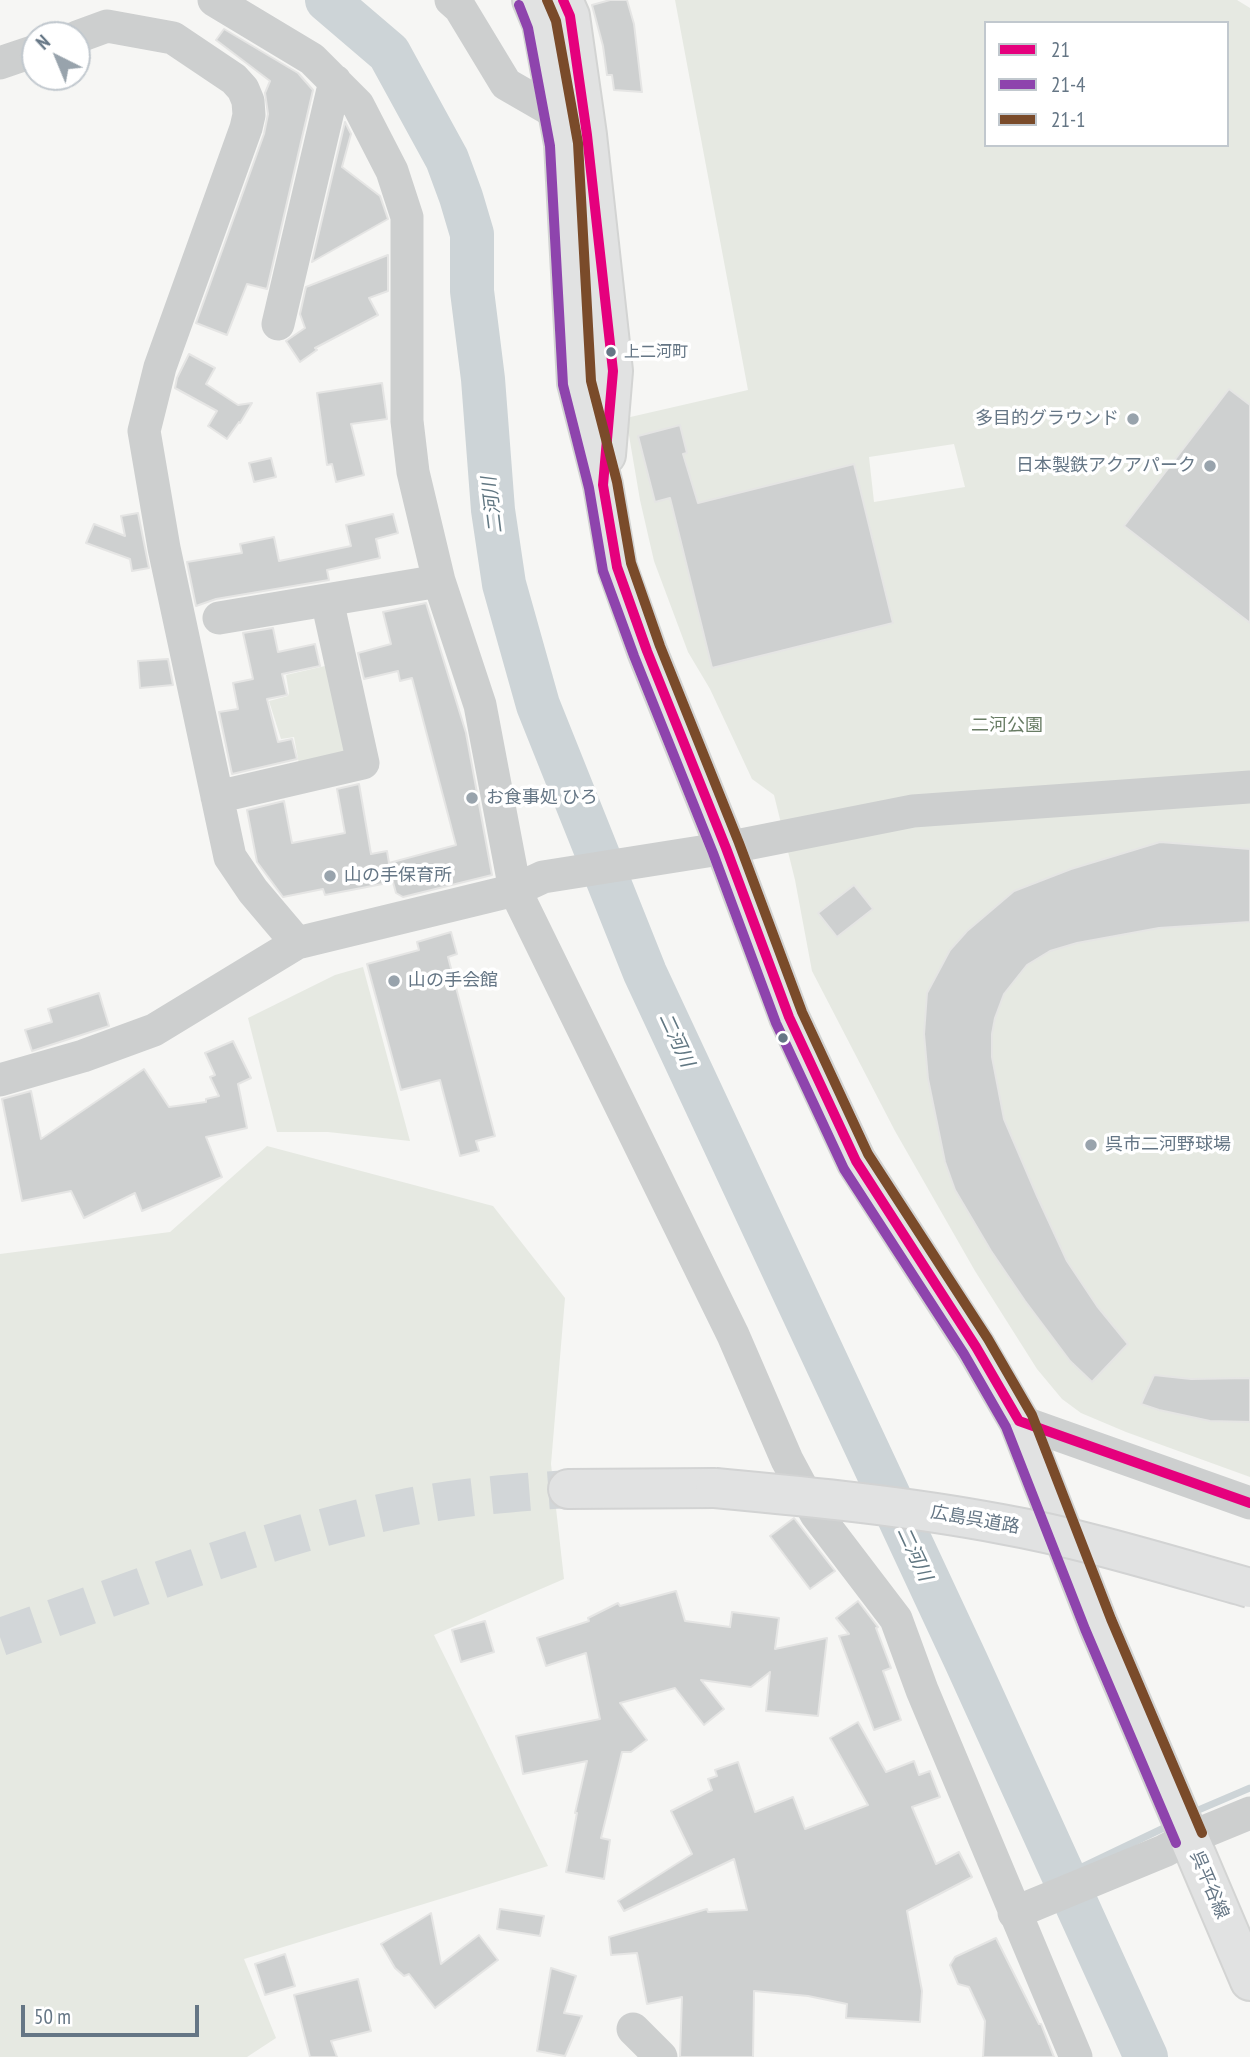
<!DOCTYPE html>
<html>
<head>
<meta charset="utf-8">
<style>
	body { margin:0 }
	#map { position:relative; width:1250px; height:2057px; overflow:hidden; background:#f6f6f4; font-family:"PT Sans Narrow",sans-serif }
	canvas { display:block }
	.legend { position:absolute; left:984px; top:21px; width:245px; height:126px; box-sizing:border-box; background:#fff; border:2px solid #c1c8ce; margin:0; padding:9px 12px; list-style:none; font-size:21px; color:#657685 }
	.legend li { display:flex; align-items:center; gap:14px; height:35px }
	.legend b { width:35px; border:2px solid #c1c8ce }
	.north { position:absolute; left:21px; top:21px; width:70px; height:70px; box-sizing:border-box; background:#fff; border:2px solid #c1c8ce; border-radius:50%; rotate:317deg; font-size:19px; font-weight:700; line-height:28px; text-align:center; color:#657685 }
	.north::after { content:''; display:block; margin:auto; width:24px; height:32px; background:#98a3ac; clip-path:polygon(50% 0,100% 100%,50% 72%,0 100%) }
	.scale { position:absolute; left:21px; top:2005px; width:178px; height:32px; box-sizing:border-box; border:4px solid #657685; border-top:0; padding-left:9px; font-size:21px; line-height:24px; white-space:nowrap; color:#657685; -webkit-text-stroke:5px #fff; paint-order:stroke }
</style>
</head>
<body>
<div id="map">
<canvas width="1250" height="2057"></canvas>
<ul class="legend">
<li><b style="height:9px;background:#e5007d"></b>21</li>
<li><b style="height:9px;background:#8e44ad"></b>21-4</li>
<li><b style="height:9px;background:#7a4b2a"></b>21-1</li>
</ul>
<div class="north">N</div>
<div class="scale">50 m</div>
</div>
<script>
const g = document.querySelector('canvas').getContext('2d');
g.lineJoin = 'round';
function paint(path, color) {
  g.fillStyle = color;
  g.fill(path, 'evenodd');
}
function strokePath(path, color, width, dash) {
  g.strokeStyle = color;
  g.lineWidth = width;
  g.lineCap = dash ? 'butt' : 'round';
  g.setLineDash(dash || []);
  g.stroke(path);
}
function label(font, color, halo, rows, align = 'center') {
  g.font = font + ' "PT Sans Narrow","Noto Sans JP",sans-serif';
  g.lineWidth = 7;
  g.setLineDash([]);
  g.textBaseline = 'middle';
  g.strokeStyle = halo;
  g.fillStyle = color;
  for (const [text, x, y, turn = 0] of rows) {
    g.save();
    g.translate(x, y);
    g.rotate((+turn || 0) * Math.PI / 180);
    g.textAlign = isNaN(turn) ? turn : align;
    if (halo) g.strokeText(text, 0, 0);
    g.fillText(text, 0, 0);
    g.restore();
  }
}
paint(new Path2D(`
	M675,0h562l13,8v1469l-124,-45 -45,-19 -19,-14 -25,-30 -62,-98 -80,-140 -83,-160 -17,-91 -21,-85 -22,-16 -42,-90 -22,-37 -34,-91 -14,-61 -14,-82 122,-28zM986,23h241v122h-241zM954,444l11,43 -91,15 -5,-45z
	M338,663l22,97 -59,15 -7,-38 -13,2 -12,-38 19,-5 1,-3 -3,-18z
	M363,967l47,174 -82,-9h-51l-29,-114 87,-43z
	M267,1146l226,60 72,92 -14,166 13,115 -130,56 114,231 -304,93 32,79 -29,19h-247v-803l170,-22z`), '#e6e9e2');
strokePath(new Path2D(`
	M1189,1814l61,-26
	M1080,1868l90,-43`), '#cdd4d7', 7);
strokePath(new Path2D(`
	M327,0l62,53 58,106 14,38 11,37v57l11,88 10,131 11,74 34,121 107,268 321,688 180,396`), '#cdd4d7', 44);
const building = new Path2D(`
	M610,0h17l7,24 8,68 -28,-2 -2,-15h-5l-4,-29 -11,-41z
	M224,29l74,44 15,17 -46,199 -20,-5 -20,51 -31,-12 68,-189 4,-20 -3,-21 5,-12 -54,-41z
	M345,122l6,12 -9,33 38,29 8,23 -76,43z
	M388,255v36l-19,7 9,17 -63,33 2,2 -17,12 -14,-21 19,-13 -5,-14 6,-27z
	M189,354l26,14 -9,16 32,21 14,-2 -12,20 -1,-1 -12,17 -19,-13 9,-15 -42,-23 2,-10z
	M382,383l5,36 -36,5 13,51 -28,7 -4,-18 -5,1 -10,-72z
	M1229,389l21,16v218l-126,-97z
	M680,425l7,28 -4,1 15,49 156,-39 39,159 -181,45 -42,-170 -15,4 -17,-66z
	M271,458l5,19 -22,5 -5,-19z
	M138,513l11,55 -17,3 -2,-12 -44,-16 8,-19 31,12 -4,-20z
	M393,514l5,19 -22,6 4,19 -53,12 2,10 -113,19 -20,7 -9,-44 55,-9 -2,-9 34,-7 5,24 72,-15 -5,-21z
	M426,603l40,130 26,142 -89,22 -7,-4 -3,-11 -68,13 -2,-6 -40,8 -26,-35 -10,-52 37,-9 8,42 53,-10 -8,-44 22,-5 12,70 16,-3 2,12 67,-18 -44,-167 -12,3 -2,-10 -34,8 -6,-26 33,-9 -8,-32z
	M273,628l5,24 37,-8 5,22 -38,8 5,21 -20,4 11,43 14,-3 5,20 -65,15 -13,-62 19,-3 -5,-26 20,-4 -10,-46z
	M168,659l5,26 -33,3 -2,-27z
	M1160,842l90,7v73l-91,6 -82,15 -27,8 -23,14 -23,29 -9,24 -3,16v23l12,62 33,77 30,65 30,45 31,38 -36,38 -22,-21 -45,-60 -34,-50 -36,-61 -10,-28 -17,-83 -4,-45 3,-41 23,-43 17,-19 47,-40 57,-22z
	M854,885l19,24 -36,28 -19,-24z
	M451,932l6,22 -9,3 47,179 -19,5 3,10 -19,5 -20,-76 -39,10 -34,-126 52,-14 -2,-8z
	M99,993l10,33 -77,25 -7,-21 27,-8 -4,-13z
	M233,1041l18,37 -13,6 9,44 -41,9 16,40 -80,34 -7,-18 -51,25 -13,-27 -49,10 -20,-102 29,-8 10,48 103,-70 25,38 37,-5v-3l13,-3 -9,-19 5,-2 -10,-22z
	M1154,1375l37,4 59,-1v44l-40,-1 -51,-11 -18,-6z
	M794,1518l41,53 -25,18 -40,-53z
	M676,1591l9,30 45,6 2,-15 47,6 -4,31 52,-11 -9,78 -52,-5 4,-39 -19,15 -50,-7 23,29 -20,16 -29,-37 -55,15 27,37 -16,12h-9l-21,86 9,2 -6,39 -38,-7 11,-59h-2l12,-52 -64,13 -7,-38 84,-17 -14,-66 -40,13 -9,-28 52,-17 -1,-3 30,-15 2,3z
	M858,1601l20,26 -2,1 15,40 -8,3 18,49 -27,10 -35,-94 10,-2 -13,-16z
	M485,1621l9,31 -33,10 -9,-32z
	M858,1722l28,50 28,-11 5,14 11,-4 10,26 -28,10 24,57 23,-12 13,25 -65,34 15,80 -2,31 -74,-4 1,-14 -39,-8 -54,-5 -1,66h-73l2,-60 -35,7 -10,-51 -26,2 -2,-18 98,-28 1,3 39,-2 -13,-51 -110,52 -6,-10 74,-47 -21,-43 41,-21 -4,-11 9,-3 -2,-6 23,-8 17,50 38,-15 12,32 63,-24 -38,-67z
	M500,1909l44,7 -4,20 -43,-7z
	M431,1913l10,51 38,-29 19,25 -63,48 -26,-34 -5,2 -9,-8 -14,-24z
	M996,1938l43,86h2l13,33h-71l2,-36 -16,-34 -11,-3 -8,-19 5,-8z
	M285,1954l10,32 -30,9 -10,-31z
	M551,1968l25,8 -12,37 18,3 -17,40 -28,-5z
	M358,1979l13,52 -40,10 6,16h-27l-16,-62z`);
paint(building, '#ced0d0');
strokePath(building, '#e5e5e4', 2);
strokePath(new Path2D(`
	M0,1637c131,-45 263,-99 399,-128 56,-12 112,-16 169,-20`), '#d2d6d8', 38, [38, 19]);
const major = new Path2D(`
	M532,0l10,24 22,120 13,239 26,102 14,82 30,84 79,197 63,169 67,144 120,186 43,74 79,203 152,357
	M563,0l7,16 17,119 26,236 -7,84`);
const highway = new Path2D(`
	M568,1489l147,-1`);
strokePath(major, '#d3d4d3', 42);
strokePath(highway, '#d2d3d3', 42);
strokePath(new Path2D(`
	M214,0l98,59 46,46 34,66 15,46v204l6,51 26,109 41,124 35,185 218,445 54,125 29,54 80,105 26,71 154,367
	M451,0l9,8 46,76 52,30
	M77,37l30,-11 66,12 61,41 9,10 5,12 1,14 -3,13 -86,239 -16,64 20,117 66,309 23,34 44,52
	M0,63l35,-12
	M278,324l57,-243
	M219,618l220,-37
	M217,797l146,-34 -36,-163
	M0,1080l83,-24 71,-26 143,-87 218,-53 28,-13 183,-29 187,-37 337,-24
	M1019,1421l231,82
	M1014,1913l150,-62 25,-13 61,-25
	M633,2029l28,28`), '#cdcfcf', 33);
strokePath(major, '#e1e2e2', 38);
strokePath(highway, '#e1e2e2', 38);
const highwayBridge = new Path2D(`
	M715,1488c96,9 191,18 286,36 84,15 167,41 249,64`);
strokePath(highwayBridge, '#d2d3d3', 42, []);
strokePath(highwayBridge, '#e1e2e2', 38);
strokePath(new Path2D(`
	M563,0l7,16 17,119 26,236 -10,114 14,82 30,84 79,197 63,169 67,144 120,186 43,74
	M1019,1421l231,82`), '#e5007d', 10);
strokePath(new Path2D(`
	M519,5l9,23 22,118 13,239 26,103 14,83 31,85 79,197 63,170 68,146 120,185 42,73 79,202 91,214`), '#8e44ad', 10);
strokePath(new Path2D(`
	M547,0l9,21 22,122 13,238 26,101 14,81 29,83 79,197 63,169 66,142 120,185 44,76 79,204 91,214`), '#7a4b2a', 10);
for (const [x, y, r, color] of [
	[611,352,6,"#657685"],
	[1133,419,7,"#98a3ac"],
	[1210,466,7,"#98a3ac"],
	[472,798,7,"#98a3ac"],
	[330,876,7,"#98a3ac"],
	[394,981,7,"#98a3ac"],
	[783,1038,6,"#657685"],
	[1091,1145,7,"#98a3ac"]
]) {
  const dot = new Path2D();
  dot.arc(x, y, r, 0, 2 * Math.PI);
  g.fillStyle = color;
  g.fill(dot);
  strokePath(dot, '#fff', 2.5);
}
label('16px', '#657685', '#fff', [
	["上二河町",624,352]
], 'left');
label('18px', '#657685', '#fff', [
	["多目的グラウンド",1119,419,"right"],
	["日本製鉄アクアパーク",1196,466,"right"],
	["お食事処 ひろ",486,798],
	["山の手保育所",344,876],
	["山の手会館",408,981],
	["呉市二河野球場",1105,1145]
], 'left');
label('18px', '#687c64', '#fff', [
	["二河公園",1007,726]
]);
label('18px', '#657685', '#fff', [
	["広島呉道路",975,1520,10],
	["呉平谷線",1209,1885,67]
]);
label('italic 19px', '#617782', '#fff', [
	["二河川",493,505,-97],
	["二河川",676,1040,65],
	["二河川",914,1554,65]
]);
</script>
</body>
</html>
